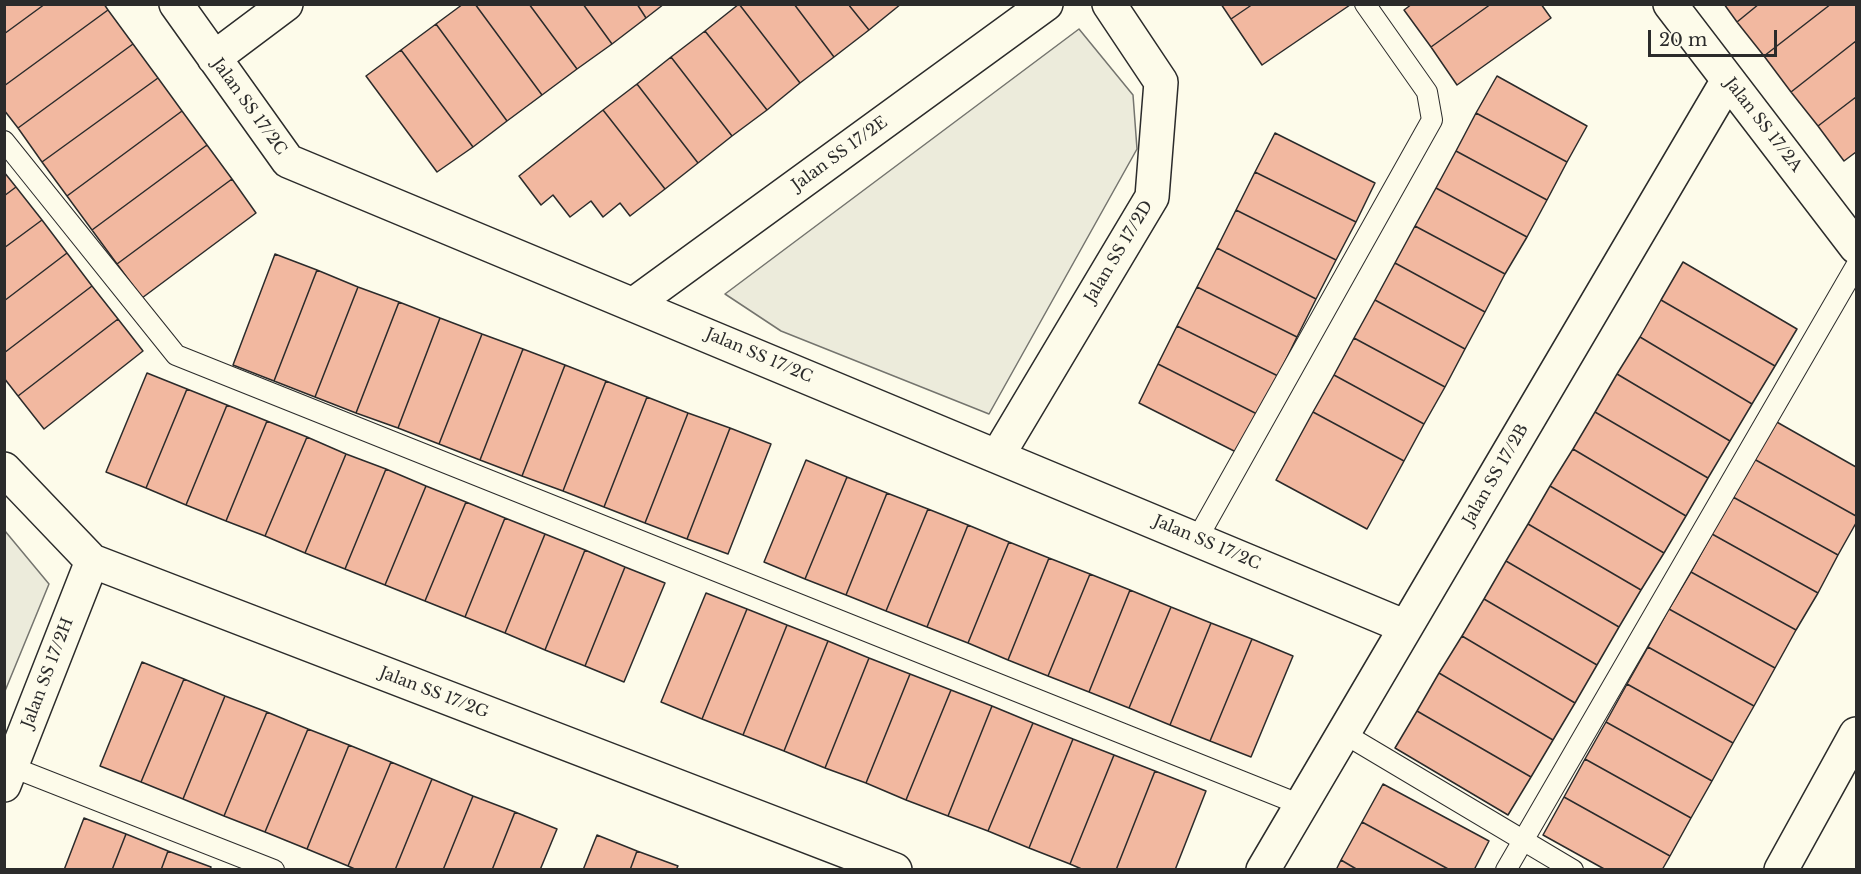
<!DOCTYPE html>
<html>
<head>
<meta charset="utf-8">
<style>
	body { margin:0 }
	#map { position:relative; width:1861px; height:874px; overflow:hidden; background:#fdfbea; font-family:"Libre Baskerville",serif }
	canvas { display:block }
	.frame { position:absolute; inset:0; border:6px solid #2b2b2b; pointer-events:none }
	.scale { position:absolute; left:1648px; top:30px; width:129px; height:27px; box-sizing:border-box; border:3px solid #2b2b2b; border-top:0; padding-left:8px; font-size:18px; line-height:21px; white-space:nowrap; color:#2b2b2b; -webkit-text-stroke:4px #fdfbea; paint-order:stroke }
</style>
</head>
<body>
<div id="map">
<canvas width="1861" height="874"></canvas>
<div class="frame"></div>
<div class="scale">20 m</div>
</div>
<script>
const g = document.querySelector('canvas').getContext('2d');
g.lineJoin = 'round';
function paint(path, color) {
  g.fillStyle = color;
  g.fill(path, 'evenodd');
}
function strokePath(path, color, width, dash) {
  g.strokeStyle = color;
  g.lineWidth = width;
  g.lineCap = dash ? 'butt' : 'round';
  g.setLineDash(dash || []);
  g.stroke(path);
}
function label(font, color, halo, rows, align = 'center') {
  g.font = font + ' "Libre Baskerville",serif';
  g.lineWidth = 4.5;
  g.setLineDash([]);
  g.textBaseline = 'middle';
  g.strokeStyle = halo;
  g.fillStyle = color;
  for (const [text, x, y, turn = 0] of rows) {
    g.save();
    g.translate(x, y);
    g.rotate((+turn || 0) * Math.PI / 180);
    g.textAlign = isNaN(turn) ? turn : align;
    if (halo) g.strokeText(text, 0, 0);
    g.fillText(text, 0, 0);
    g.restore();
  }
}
const green = new Path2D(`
	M1079,29l54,66 4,54 -148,265 -208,-83 -56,-37z
	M5,531l44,53 -44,107z`);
paint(green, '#ecebdb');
strokePath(green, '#74746e', 1.5);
const building = new Path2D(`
	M4,4h41l-41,30z
	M45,4h59l4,6 -104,76v-52z
	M463,4h12l67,91 -35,26 -71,-97z
	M475,4h54l48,65 -35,26z
	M529,4h54l29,40 -35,25z
	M583,4h54l9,14 -34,26z
	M637,4h27l-18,14z
	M739,4h55l40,53 -34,26z
	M739,4l61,79 -33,27 -62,-79z
	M794,4h54l21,26 -35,27z
	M848,4h53l-32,26z
	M1221,4h32l-22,15z
	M1253,4h97v1l-88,60 -31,-46z
	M1412,4h79l-60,43 -27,-37z
	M1491,4h50l10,14 -94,67 -26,-38z
	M1724,4h35l-22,18z
	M1759,4h72l-67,52 -27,-34z
	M1831,4h25v37l-65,51 -27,-36z
	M108,10l25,34 -115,84 -14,-18v-24z
	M436,24l71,97 -34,26 -72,-97z
	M705,31l62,79 -35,26 -61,-79z
	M1856,41v56l-38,29 -27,-34z
	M133,44l25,34 -116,84 -24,-34z
	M401,50l72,97 -36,25 -71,-96z
	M671,57l61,79 -34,27 -61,-79z
	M1497,76l90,50 -20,36 -91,-49z
	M158,78l24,33 -115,85 -25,-34z
	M637,84l61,79 -33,26 -62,-79z
	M1856,97v55l-12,9 -26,-35z
	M603,110l62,79 -35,27 -10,-13 -17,14 -12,-16 -21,16 -17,-22 -12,10 -22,-29z
	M182,111l25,34 -115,85 -25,-34z
	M1476,113l91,49 -20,38 -91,-49z
	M1275,133l100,50 -19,39 -101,-50z
	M207,145l25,34 -115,85 -25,-34z
	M1456,151l91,49 -20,37 -91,-49z
	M4,172l12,15 -12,9z
	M1255,172l101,50 -20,38 -100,-50z
	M232,179l24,34 -114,85 -25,-34z
	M16,187l26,33 -38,28v-52z
	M1436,188l91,49 -22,37 -90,-48z
	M1236,210l100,50 -20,39 -99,-51z
	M42,220l25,33 -63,48v-53z
	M1415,226l90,48 -20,38 -90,-49z
	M1217,248l99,51 -19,38 -100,-50z
	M67,253l25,33 -88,67v-52z
	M275,254l42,16 -43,111 -41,-16z
	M1683,262l114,67 -22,37 -114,-66z
	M1395,263l90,49 -20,37 -90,-49z
	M317,270l41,17 -43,110 -41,-16z
	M92,286l26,33 -100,77 -14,-18v-25z
	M358,287l41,15 -43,111 -41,-16z
	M1197,287l100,50 -19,39 -101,-50z
	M1375,300l90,49 -20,38 -91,-49z
	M1661,300l114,66 -23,38 -112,-67z
	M399,302l41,16 -42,110 -42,-15z
	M440,318l42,16 -43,110 -41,-16z
	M118,319l25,32 -99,78 -26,-33z
	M1177,326l101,50 -21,38 -99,-50z
	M482,334l41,15 -43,111 -41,-16z
	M1640,337l112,67 -22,37 -113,-67z
	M1354,338l91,49 -21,37 -90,-49z
	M523,349l42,16 -43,111 -42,-16z
	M1158,364l99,50 -19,39 -99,-50z
	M565,365l41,16 -43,110 -41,-15z
	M147,373l40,16 -41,99 -40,-16z
	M1617,374l113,67 -22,37 -113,-66z
	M1334,375l90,49 -20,37 -91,-49z
	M606,381l41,16 -43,110 -41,-16z
	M187,389l40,16 -41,100 -40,-17z
	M647,397l41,16 -43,110 -41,-16z
	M227,405l40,16 -41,100 -40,-16z
	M1313,412l91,49 -37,68 -91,-49z
	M1595,412l113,66 -22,38 -113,-67z
	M688,413l42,15 -43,111 -42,-16z
	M267,421l40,16 -42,99 -39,-15z
	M1775,421l81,46v49l-102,-57z
	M730,428l41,16 -43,110 -41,-15z
	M307,437l39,17 -41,99 -40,-17z
	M1573,449l113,67 -22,37 -114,-67z
	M346,454l40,15 -41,100 -40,-16z
	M1754,459l102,57v7l-18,32 -105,-58z
	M806,460l41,17 -42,102 -41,-17z
	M386,469l40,17 -41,99 -40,-16z
	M847,477l40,16 -41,102 -41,-16z
	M426,486l40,16 -41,99 -40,-16z
	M1550,486l114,67 -23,37 -113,-66z
	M887,493l41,16 -42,102 -40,-16z
	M1733,497l105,58 -20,38 -106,-59z
	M466,502l39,16 -40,99 -40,-16z
	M928,509l40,16 -41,102 -41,-16z
	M505,518l40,16 -40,99 -40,-16z
	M1528,524l113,66 -22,37 -113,-66z
	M968,525l41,17 -41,101 -41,-16z
	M545,534l40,16 -40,100 -40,-17z
	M1712,534l106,59 -22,37 -105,-58z
	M1009,542l40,16 -41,102 -40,-17z
	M585,550l40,17 -40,99 -40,-16z
	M1049,558l41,16 -42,102 -40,-16z
	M1506,561l113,66 -22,38 -113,-66z
	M625,567l40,16 -41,99 -39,-16z
	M1691,572l105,58 -21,38 -106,-59z
	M1090,574l40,16 -41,102 -41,-16z
	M1130,590l41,17 -42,101 -40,-16z
	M706,593l41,16 -45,110 -41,-17z
	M1484,599l113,66 -22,38 -113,-67z
	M1171,607l40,16 -41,102 -41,-17z
	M747,609l40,16 -44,110 -41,-16z
	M1669,609l106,59 -21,38 -106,-59z
	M1211,623l41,16 -42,102 -40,-16z
	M787,625l41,16 -44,110 -41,-16z
	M1462,636l113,67 -22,37 -114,-67z
	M1252,639l41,17 -42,101 -41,-16z
	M828,641l41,17 -44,110 -41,-17z
	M1648,647l106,59 -21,37 -106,-59z
	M869,658l41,16 -44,109 -41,-15z
	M142,662l42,17 -43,103 -41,-16z
	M1439,673l114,67 -22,37 -114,-66z
	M910,674l41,16 -45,110 -40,-17z
	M184,679l41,17 -42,103 -42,-17z
	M1627,684l106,59 -21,38 -106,-59z
	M951,690l41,16 -44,110 -42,-16z
	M225,696l42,16 -43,104 -41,-17z
	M992,706l41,17 -45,108 -40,-15z
	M1417,711l114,66 -23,38 -113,-67z
	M267,712l41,17 -43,103 -41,-16z
	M1606,722l106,59 -21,37 -106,-59z
	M1033,723l40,16 -44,109 -41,-17z
	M308,729l41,16 -42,104 -42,-17z
	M1073,739l41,16 -44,109 -41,-16z
	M349,745l42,17 -43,104 -41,-17z
	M1114,755l41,16 -39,99h-32l-14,-6z
	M1585,759l106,59 -21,38 -106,-59z
	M391,762l41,17 -37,91h-38l-9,-4z
	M1155,771l51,20 -31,79h-59z
	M432,779l41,17 -30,74h-48z
	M1383,784l106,57 -15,29h-24l-88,-48z
	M473,796l42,16 -23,58h-49z
	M1564,797l106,59 -8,14h-56l-63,-35z
	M515,812l42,17 -17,41h-48z
	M84,818l42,16 -14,36h-48z
	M1362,822l88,48h-92l-17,-10z
	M126,834l42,17 -7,19h-49z
	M597,835l40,16 -7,19h-47z
	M168,851l43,16 -1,3h-49z
	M637,851l41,15 -2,4h-46z
	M1341,860l17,10h-22z`);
paint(building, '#f2b8a0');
strokePath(building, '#2b2b2b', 1.5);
const lane = new Path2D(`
	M4,141l172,214 1125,450
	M1197,539l235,-419 -5,-28 -62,-88
	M1343,733l230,137
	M12,767l262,103
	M1506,870l350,-604`);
const street = new Path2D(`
	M176,4l112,157 1118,466
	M1670,4l186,243
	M214,58l72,-54
	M634,304l412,-300
	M998,455l154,-258 9,-115 -52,-78
	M4,469l88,92 803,309
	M4,785l88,-224
	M1263,870l465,-790
	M1781,870l75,-136`);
strokePath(lane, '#2b2b2b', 22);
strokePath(street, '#2b2b2b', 36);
strokePath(lane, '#fdfbea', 20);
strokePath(street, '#fdfbea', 33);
label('16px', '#2b2b2b', '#fdfbea', [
	["Jalan SS 17/2C",249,107,54],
	["Jalan SS 17/2A",1763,125,52],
	["Jalan SS 17/2E",840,154,-36],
	["Jalan SS 17/2D",1119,252,-59],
	["Jalan SS 17/2C",759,356,23],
	["Jalan SS 17/2B",1496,475,-60],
	["Jalan SS 17/2C",1207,543,23],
	["Jalan SS 17/2H",48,673,-69],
	["Jalan SS 17/2G",434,693,21]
]);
</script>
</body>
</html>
